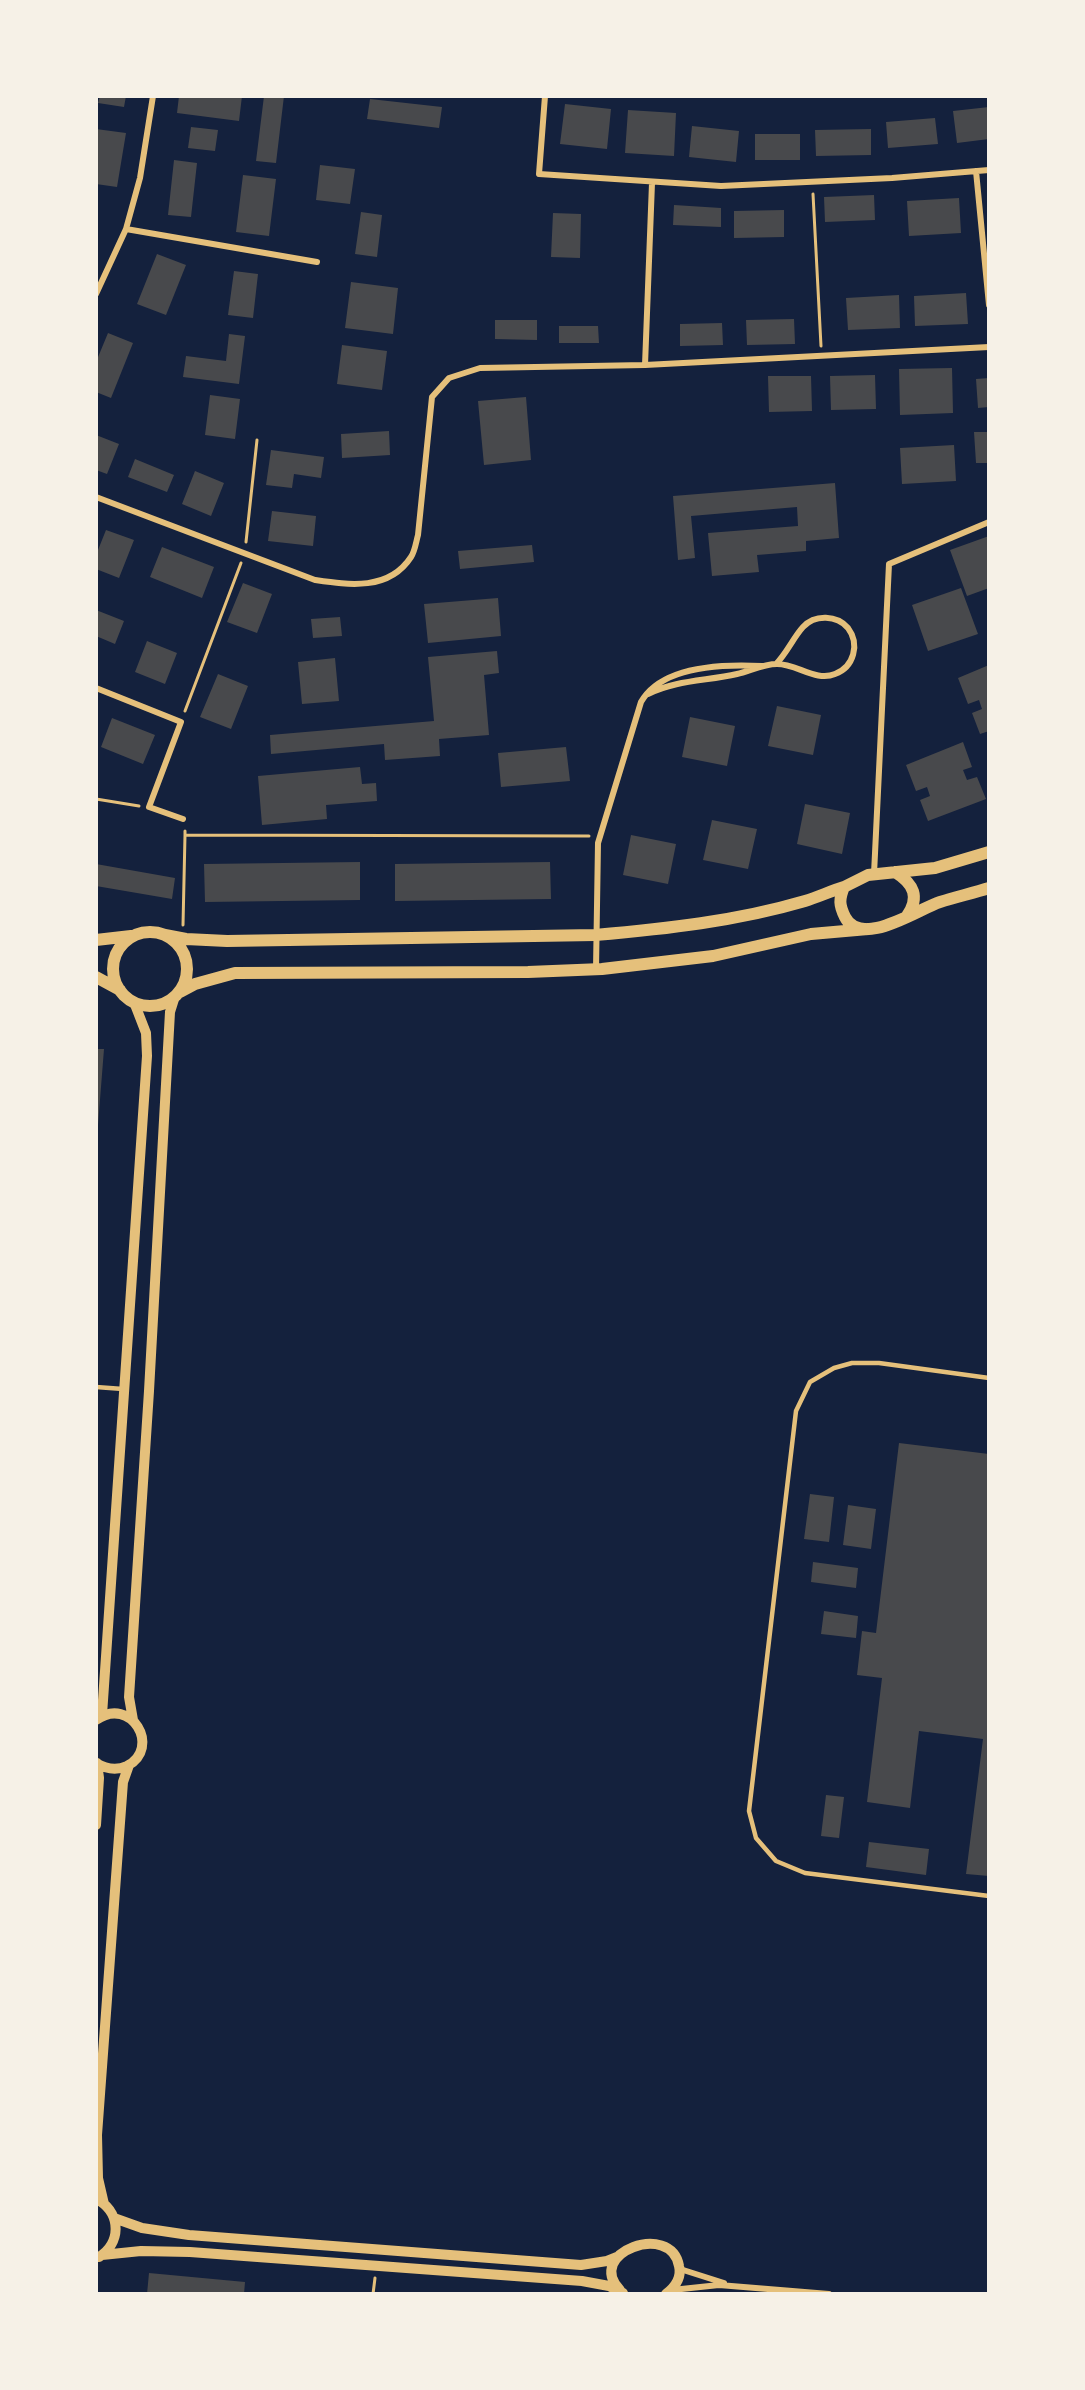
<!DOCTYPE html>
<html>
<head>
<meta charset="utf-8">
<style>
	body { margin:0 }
	#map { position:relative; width:1085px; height:2390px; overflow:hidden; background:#14213d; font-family:Quicksand,sans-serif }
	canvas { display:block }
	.frame { position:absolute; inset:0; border:98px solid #f6f1e7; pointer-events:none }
</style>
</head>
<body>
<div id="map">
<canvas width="1085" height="2390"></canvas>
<div class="frame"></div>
</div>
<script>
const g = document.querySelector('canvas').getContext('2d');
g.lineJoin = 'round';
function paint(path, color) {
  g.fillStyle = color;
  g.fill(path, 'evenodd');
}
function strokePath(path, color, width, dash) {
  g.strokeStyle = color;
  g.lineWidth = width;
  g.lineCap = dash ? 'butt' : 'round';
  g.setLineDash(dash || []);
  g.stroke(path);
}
paint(new Path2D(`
	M100,96h26l-2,11 -26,-4z
	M179,96h63l-3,25 -62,-8z
	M264,96h20l-8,67 -20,-2z
	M370,99l72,8 -3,21 -72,-9z
	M565,104l46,5 -4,40 -47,-5z
	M989,107v32l-32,4 -4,-32z
	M628,110l48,3 -2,43 -49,-3z
	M935,118l3,26 -50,4 -2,-26z
	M692,126l47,5 -3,31 -47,-5z
	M191,127l27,3 -3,21 -27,-3z
	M96,129l30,4 -9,54 -21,-3z
	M871,129v26l-55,1 -1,-26z
	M755,134h45v26h-45z
	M174,160l23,3 -6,54 -23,-2z
	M320,165l35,4 -5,35 -34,-4z
	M243,175l33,4 -7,57 -33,-4z
	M874,195l1,25 -50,2 -1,-25z
	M959,198l2,35 -52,3 -2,-35z
	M674,205l47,3v19l-48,-2z
	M784,210v27l-50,1v-27z
	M361,212l21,3 -5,42 -22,-3z
	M553,213l28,1 -1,44 -29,-1z
	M157,254l29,11 -20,50 -29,-11z
	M234,271l24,3 -5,44 -25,-3z
	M351,282l47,6 -5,46 -48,-6z
	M966,293l2,31 -53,2 -1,-30z
	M899,295l1,33 -52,2 -2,-32z
	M794,319l1,25 -48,1 -1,-25z
	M495,320h42v20l-42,-1z
	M722,323l1,22 -43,1v-22z
	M559,326h39l1,17h-40z
	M108,333l25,10 -22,55 -15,-6v-30z
	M229,334l16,2 -6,48 -56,-7 3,-21 40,5z
	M342,345l45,6 -5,39 -45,-6z
	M952,368l1,45 -53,2 -1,-46z
	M875,375l1,34 -45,1 -1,-34z
	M768,376h43l1,35 -43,1z
	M989,378v29l-11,1 -2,-29z
	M210,395l30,4 -5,40 -30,-4z
	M526,397l5,63 -47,5 -6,-64z
	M389,431l1,24 -48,3 -1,-24z
	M974,432h15v31h-13z
	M96,435l23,9 -12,30 -11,-4z
	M954,445l2,36 -54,3 -2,-36z
	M271,450l53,7 -3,21 -27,-4 -2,14 -26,-3z
	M135,459l39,16 -7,17 -39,-15z
	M195,471l29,12 -13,33 -29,-12z
	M835,483l4,55 -33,3v10l-49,4 2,17 -47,4 -4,-43 90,-7 -1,-19 -106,9 4,42 -17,2 -5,-64z
	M272,511l44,5 -3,30 -45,-5z
	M106,530l28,10 -15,38 -23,-9v-14z
	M989,536v52l-22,8 -17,-46z
	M532,545l2,17 -74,7 -2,-18z
	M162,547l52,20 -12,31 -52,-21z
	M243,583l29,11 -15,39 -30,-11z
	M961,588l17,46 -50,17 -16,-46z
	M498,598l3,38 -73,7 -4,-39z
	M96,610l28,11 -9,23 -19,-8z
	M340,617l2,19 -29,2 -2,-19z
	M147,641l30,12 -12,31 -30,-12z
	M497,651l2,22 -15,2 5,60 -50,4 1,17 -55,4 -1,-16 -113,10 -1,-19 164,-14 -6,-64z
	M335,658l4,43 -37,3 -4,-42z
	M989,665v66l-9,3 -8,-21 10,-4 -3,-9 -11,4 -10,-26z
	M218,674l30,12 -17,43 -31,-12z
	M777,706l44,9 -8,40 -45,-9z
	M690,717l45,9 -8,40 -45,-9z
	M112,718l43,17 -12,29 -42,-17z
	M963,742l9,25 -9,3 4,10 10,-3 9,22 -58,22 -8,-21 10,-4 -3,-9 -11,4 -10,-26z
	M566,747l4,34 -69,6 -3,-34z
	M360,767l2,17 14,-1 1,18 -51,4 1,14 -65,6 -4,-49z
	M805,804l45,9 -8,41 -45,-10z
	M712,820l45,9 -9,40 -45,-9z
	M631,835l45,9 -8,40 -45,-9z
	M360,862v38l-155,2 -1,-38z
	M550,862l1,37 -156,2v-37z
	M96,864l79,14 -3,21 -76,-13z
	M96,1049h8l-6,76h-2z
	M899,1443l90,11v422l-23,-2 17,-135 -64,-8 -9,77 -43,-6 15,-124 -25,-3 5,-44 14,2z
	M810,1494l24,3 -5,45 -25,-3z
	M848,1505l28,4 -5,40 -28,-4z
	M813,1562l45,6 -2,20 -45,-6z
	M824,1611l34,5 -2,22 -35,-4z
	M826,1795l18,2 -5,41 -18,-2z
	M869,1842l60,7 -3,26 -60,-8z
	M149,2273l96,9 -1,12h-97z`), '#48494c');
strokePath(new Path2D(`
	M813,194l8,152
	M246,542l11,-102
	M185,711l56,-148
	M96,799l43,7
	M185,831v4l404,1
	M183,925l2,-90
	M373,2294l2,-16`), '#e5c07b', 3);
strokePath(new Path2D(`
	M989,1378l-110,-15h-27l-18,5 -24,14 -14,29 -47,400 7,27 20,23 29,12 184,23
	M96,1387l27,2`), '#e5c07b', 4.5);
strokePath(new Path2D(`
	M545,96l-6,78 182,12 171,-8 97,-8
	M976,171l13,134
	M126,229l191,33
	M96,294l30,-65 14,-51 13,-82
	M645,365l7,-182
	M96,497l219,83c34,5 74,11 96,-23 4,-6 5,-15 7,-22l14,-138 17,-19 31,-10 165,-3 344,-18
	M96,688l85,34 -32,85 34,12
	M648,694c28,-14 59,-13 89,-20 13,-3 26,-10 40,-10 20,0 39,18 58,10 19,-7 25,-30 13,-46 -11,-13 -33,-14 -45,-1 -10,11 -16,26 -27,37
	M874,874l15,-310 100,-42
	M596,969l2,-126 43,-141c21,-37 83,-38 121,-36
	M680,2269l44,14
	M672,2290l47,-5 110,9`), '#e5c07b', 6);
strokePath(new Path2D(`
	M102,1715l45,-659 -1,-23 -12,-31
	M96,1720c35,-25 66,28 31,46 -11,5 -21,3 -31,-3
	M133,1720l-4,-23 20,-306 21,-379 5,-16
	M96,1825l3,-47 -2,-15
	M104,2204l-6,-26 -1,-43 26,-353 6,-17
	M114,2218l28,10 47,7 392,30 26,-4 10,-4
	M102,2255l39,-4 49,1 392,29 27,5 14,7
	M99,2257c22,-14 22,-42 1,-56
	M620,2290c-36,-37 51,-69 59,-24 3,12 -4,21 -13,28`), '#e5c07b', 10);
strokePath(new Path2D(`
	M989,852l-54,16 -67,7 -24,12c-5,12 -5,18 1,30 16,32 73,-8 95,-15 16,-5 33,-9 49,-14
	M895,872c19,12 25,25 12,44
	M113 969a37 37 0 1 1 74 0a37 37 0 1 1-74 0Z
	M165,935l21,4 41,2 368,-6c70,-6 142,-14 210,-34 13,-4 26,-10 39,-14
	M96,940l35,-4
	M96,977l24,13
	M180,992l15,-8 40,-11 293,-1 74,-3 111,-13 98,-22 57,-5`), '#e5c07b', 12);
</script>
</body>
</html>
